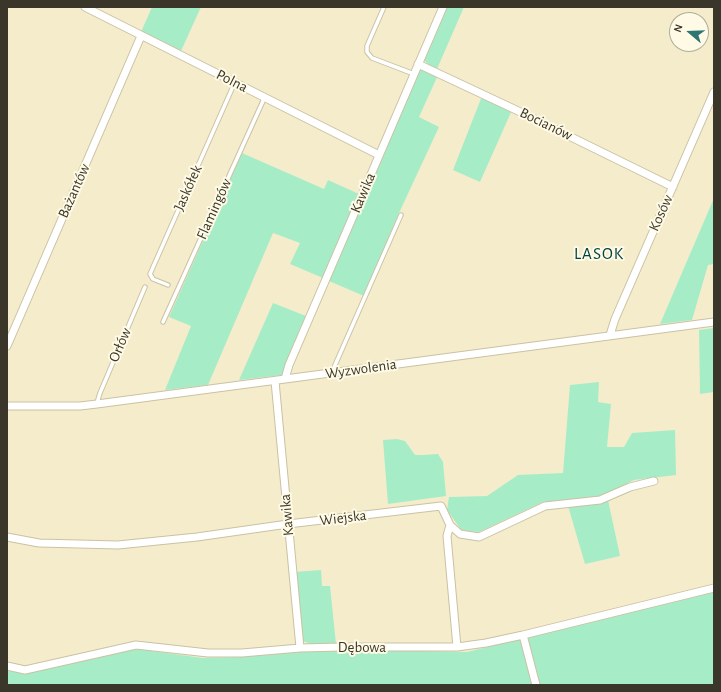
<!DOCTYPE html>
<html>
<head>
<meta charset="utf-8">
<style>
	body { margin:0 }
	#map { position:relative; width:721px; height:692px; overflow:hidden; background:#f5eccc; font-family:"Alegreya Sans",sans-serif }
	canvas { display:block }
	.frame { position:absolute; inset:0; border:8px solid #3a372a; pointer-events:none }
	.north { position:absolute; left:669px; top:12px; width:40px; height:40px; box-sizing:border-box; background:#fefae6; border:1px solid #b0ac9b; border-radius:50%; rotate:289deg; font-size:11px; font-weight:700; line-height:16px; text-align:center; color:#3a372a }
	.north::after { content:''; display:block; margin:auto; width:14px; height:18px; background:#2d7672; clip-path:polygon(50% 0,100% 100%,50% 72%,0 100%) }
</style>
</head>
<body>
<div id="map">
<canvas width="721" height="692"></canvas>
<div class="frame"></div>
<div class="north">N</div>
</div>
<script>
const g = document.querySelector('canvas').getContext('2d');
g.lineJoin = 'round';
function paint(path, color) {
  g.fillStyle = color;
  g.fill(path, 'evenodd');
}
function strokePath(path, color, width, dash) {
  g.strokeStyle = color;
  g.lineWidth = width;
  g.lineCap = dash ? 'butt' : 'round';
  g.setLineDash(dash || []);
  g.stroke(path);
}
function label(font, color, halo, rows, align = 'center') {
  g.font = font + ' "Alegreya Sans",sans-serif';
  g.lineWidth = 4;
  g.setLineDash([]);
  g.textBaseline = 'middle';
  g.strokeStyle = halo;
  g.fillStyle = color;
  for (const [text, x, y, turn = 0] of rows) {
    g.save();
    g.translate(x, y);
    g.rotate((+turn || 0) * Math.PI / 180);
    g.textAlign = isNaN(turn) ? turn : align;
    if (halo) g.strokeText(text, 0, 0);
    g.fillText(text, 0, 0);
    g.restore();
  }
}
paint(new Path2D(`
	M152,7h49l-20,44 -40,-19z
	M447,7h17l-27,62 -8,-4 -5,-5z
	M420,68l18,7 -19,42 20,10 -40,86 -35,83 -35,-15z
	M482,96l30,14 -32,72 -27,-12z
	M242,153l82,36 4,-9 31,14 -36,84 -33,-14 10,-21 -27,-10 -65,152 -43,5 26,-64 -22,-9z
	M714,198v66l-6,1 -16,55 -32,4z
	M273,303l33,13 -24,59 -43,5z
	M714,328v64l-14,2 -1,-64z
	M599,382l-1,20 13,2 -4,43h17l8,-14 43,-3 1,45 -42,5 -35,17 -56,5 -64,30 -17,-1 -15,-21 2,-13 38,-1 31,-21 45,-2 7,-88z
	M397,439l8,2 10,14h8l15,-1 5,8 3,34 -58,8 -5,-64z
	M608,500l12,56 -35,8 -17,-58z
	M321,570l1,16h8l6,58h-25l-8,-3 -9,-69z
	M714,591v94h-707v-15l17,4 112,-25 67,9 39,-1 59,-5 75,-2 91,2z`), '#a6edc7');
const lane = new Path2D(`
	M384,7l-17,39v6l5,6 42,16
	M168,285l-15,-6 -3,-5 85,-192
	M163,322l100,-221v-4
	M332,372l69,-157
	M97,403l3,-10 45,-106`);
const street = new Path2D(`
	M85,7l294,148
	M418,64l96,45 159,78
	M610,335l5,-16 99,-227
	M7,346l134,-310
	M285,379l4,-14 154,-358
	M275,381l25,267
	M7,406h73l17,-2 617,-82
	M450,525l-3,11 10,111
	M7,537l32,6 79,2 79,-8 91,-13 153,-18 9,19 10,9 19,3 66,-31 55,-6 30,-13 24,-6
	M523,635l13,50
	M7,666l18,4 111,-25 72,8h34l58,-5 42,-1h115l29,-4 37,-8 191,-47`);
strokePath(lane, '#cac2a3', 5.5);
strokePath(street, '#cac2a3', 9);
strokePath(lane, '#fff', 3.5);
strokePath(street, '#fff', 7);
label('15px', '#3a372a', '#fefae6', [
	["Polna",232,81,27],
	["Bocianów",546,124,26],
	["Jaskółek",188,188,-66],
	["Bażantów",74,191,-66],
	["Kawika",363,193,-67],
	["Flamingów",214,209,-66],
	["Kosów",661,213,-66],
	["Orłów",120,345,-67],
	["Wyzwolenia",361,369,-8],
	["Kawika",287,515,-95],
	["Wiejska",343,518,-7],
	["Dębowa",362,647]
]);
g.letterSpacing = '1px';
label('17px', '#014442', '#fefae6', [
	["LASOK",599,254]
]);
g.letterSpacing = '0px';
</script>
</body>
</html>
